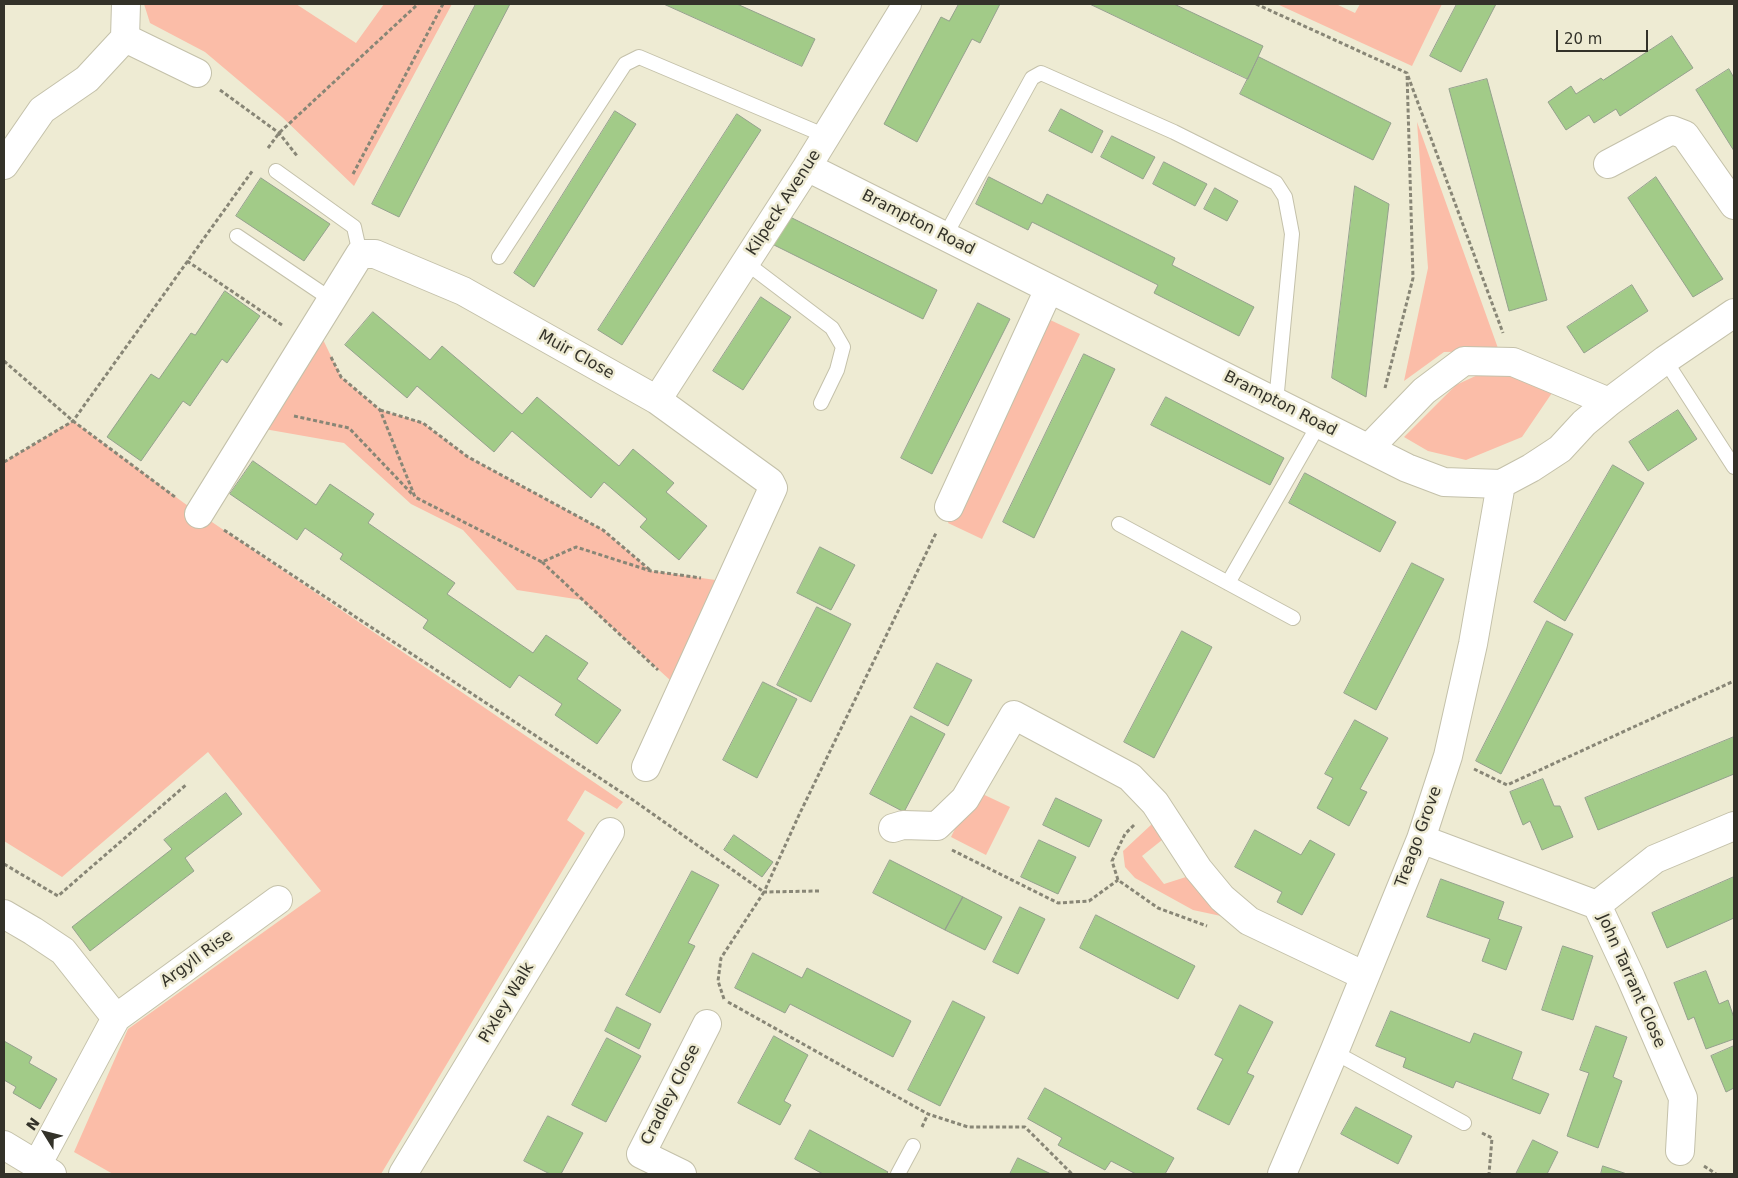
<!DOCTYPE html>
<html>
<head>
<meta charset="utf-8">
<style>
	body { margin:0 }
	#map { position:relative; width:1738px; height:1178px; overflow:hidden; background:#eeebd3; font-family:"DejaVu Sans",sans-serif }
	canvas { display:block }
	.frame { position:absolute; inset:0; border:5px solid #333229; pointer-events:none }
	.north { position:absolute; left:20px; top:1108px; width:50px; height:50px; -webkit-text-stroke:4px #eeebd3; paint-order:stroke; rotate:306deg; font-size:14px; font-weight:700; line-height:20px; text-align:center; color:#333229 }
	.north::after { content:''; display:block; margin:auto; width:18px; height:22px; background:#333229; clip-path:polygon(50% 0,100% 100%,50% 72%,0 100%) }
	.scale { position:absolute; left:1556px; top:30px; width:92px; height:22px; box-sizing:border-box; border:2px solid #333229; border-top:0; padding-left:6px; font-size:15px; line-height:18px; white-space:nowrap; color:#333229; -webkit-text-stroke:4px #eeebd3; paint-order:stroke }
</style>
</head>
<body>
<div id="map">
<canvas width="1738" height="1178"></canvas>
<div class="frame"></div>
<div class="north">N</div>
<div class="scale">20 m</div>
</div>
<script>
const g = document.querySelector('canvas').getContext('2d');
g.lineJoin = 'round';
function paint(path, color) {
  g.fillStyle = color;
  g.fill(path, 'evenodd');
}
function strokePath(path, color, width, dash) {
  g.strokeStyle = color;
  g.lineWidth = width;
  g.lineCap = dash ? 'butt' : 'round';
  g.setLineDash(dash || []);
  g.stroke(path);
}
function label(font, color, halo, rows, align = 'center') {
  g.font = font + ' "DejaVu Sans",sans-serif';
  g.lineWidth = 5;
  g.setLineDash([]);
  g.textBaseline = 'middle';
  g.strokeStyle = halo;
  g.fillStyle = color;
  for (const [text, x, y, turn = 0] of rows) {
    g.save();
    g.translate(x, y);
    g.rotate((+turn || 0) * Math.PI / 180);
    g.textAlign = isNaN(turn) ? turn : align;
    if (halo) g.strokeText(text, 0, 0);
    g.fillText(text, 0, 0);
    g.restore();
  }
}
paint(new Path2D(`
	M144,4h152l60,39 28,-39h68l-98,182 -72,-69 -77,-65 -55,-29z
	M1277,4h59l19,9 5,-9h82l-30,62z
	M1417,122l82,229 -55,1 -40,29 24,-113z
	M1046,318l34,16 -98,205 -34,-16z
	M316,325l25,52 39,33 43,13 45,34 135,73 48,41 79,11 -49,108 -99,-90 -65,-10 -54,-60 -52,-26 -67,-61 -91,-16z
	M1482,373l34,4 38,13 -32,47 -56,23 -38,-9 -24,-14 52,-52z
	M73,421l111,82 439,299 -6,7 -32,-19 -18,30 18,13 -204,341h-268l-39,-22 54,-123 193,-138 -113,-139 -146,125 -58,-36v-379z
	M974,790l36,17 -24,48 -35,-18z
	M1152,824l10,16 -20,16 22,28 22,-7 35,39 -28,-6 -58,-32 -10,-11 -2,-16z`), '#fbbda8');
const building = new Path2D(`
	M476,4h34l-111,213 -27,-13z
	M664,4h73l78,35 -13,27z
	M959,4h41l-20,39 -8,-4 -55,103 -33,-18 57,-107 8,4z
	M1090,4h84l89,42 -15,33z
	M1457,4h39l-35,68 -31,-16z
	M1672,36l21,32 -73,48 -4,-7 -22,14 -5,-8 -23,15 -18,-28 23,-16 5,8 25,-16 2,2z
	M1259,57l132,66 -18,37 -133,-66z
	M1729,69l5,9v73l-38,-61z
	M1487,79l60,221 -38,11 -60,-222z
	M1061,109l42,22 -11,22 -43,-22z
	M615,111l21,13 -102,163 -20,-14z
	M737,114l24,16 -139,215 -24,-15z
	M1112,136l43,21 -12,22 -42,-22z
	M1164,162l43,22 -12,22 -42,-22z
	M989,177l53,27 5,-10 128,64 -3,7 82,42 -15,29 -85,-43 4,-8 -126,-63 -4,8 -52,-26z
	M1656,177l67,102 -30,18 -65,-99z
	M261,178l69,46 -26,37 -68,-45z
	M1355,186l34,18 -23,193 -34,-19z
	M1215,188l23,13 -11,20 -23,-12z
	M788,216l149,74 -14,29 -149,-74z
	M1632,285l16,26 -64,42 -17,-26z
	M225,291l35,25 -33,47 -5,-4 -32,47 -7,-5 -42,60 -34,-24 44,-63 8,5 32,-46 4,2z
	M761,297l30,20 -48,73 -30,-19z
	M978,303l32,16 -78,155 -31,-16z
	M373,312l57,48 12,-14 80,68 15,-17 82,69 14,-17 41,34 -8,9 41,34 -28,34 -39,-33 7,-8 -43,-37 -13,16 -79,-67 -18,21 -77,-66 -10,12 -62,-53z
	M1084,354l31,15 -81,169 -31,-16z
	M1166,397l118,61 -14,27 -119,-60z
	M1678,410l19,29 -49,32 -19,-29z
	M253,461l63,44 14,-21 44,30 -6,9 87,60 -8,11 86,59 13,-18 42,28 -11,16 44,31 -24,34 -42,-29 7,-11 -43,-29 -9,13 -87,-60 5,-8 -88,-61 3,-5 -38,-26 -8,12 -67,-46z
	M1613,465l31,18 -79,138 -31,-19z
	M1305,473l91,49 -16,30 -91,-49z
	M820,547l35,18 -24,45 -34,-17z
	M1412,563l32,16 -68,131 -32,-17z
	M817,607l34,17 -40,78 -34,-17z
	M1547,621l26,13 -72,140 -25,-13z
	M1182,631l30,16 -58,111 -30,-16z
	M937,663l35,17 -24,46 -34,-18z
	M763,682l34,17 -40,79 -34,-18z
	M911,716l34,18 -41,78 -34,-18z
	M1355,720l33,18 -28,51 7,3 -18,34 -32,-18 16,-30 -8,-4z
	M1734,737v37l-136,56 -13,-32z
	M1543,779l11,27h6l13,31 -31,13 -12,-29 -7,4 -13,-33z
	M226,793l16,21 -57,44 9,13 -104,80 -18,-24 100,-78 -8,-9z
	M1056,798l46,22 -13,27 -46,-22z
	M1255,830l46,25 9,-15 25,14 -33,61 -25,-13 5,-10 -47,-25z
	M734,835l39,27 -11,15 -38,-27z
	M1039,840l37,17 -18,37 -37,-17z
	M890,860l73,37 -18,33 -72,-37z
	M692,871l27,14 -31,58 7,3 -35,67 -34,-18z
	M1734,877v41l-67,30 -15,-35z
	M1441,879l63,23 -6,17 24,8 -16,43 -24,-9 8,-22 -63,-22z
	M963,897l39,20 -17,33 -40,-20z
	M1020,907l25,12 -27,55 -25,-12z
	M1096,915l99,51 -17,33 -98,-51z
	M1563,946l30,10 -20,64 -31,-10z
	M753,953l49,25 5,-10 104,53 -18,36 -103,-53 -5,9 -50,-25z
	M1706,971l13,33 9,-4 6,18v21l-28,10 -12,-32 -6,3 -14,-37z
	M953,1001l32,16 -45,89 -32,-16z
	M1240,1005l33,17 -26,51 7,3 -25,49 -32,-16 26,-50 -8,-4z
	M617,1007l34,17 -12,25 -34,-18z
	M1391,1011l79,32 4,-10 48,19 -10,27 37,15 -9,20 -84,-33 -3,7 -50,-21 3,-9 -30,-12z
	M1596,1026l31,11 -14,40 9,4 -24,67 -31,-12 22,-63 -9,-3z
	M774,1036l34,19 -24,46 7,4 -11,20 -42,-22z
	M607,1038l34,18 -35,66 -34,-17z
	M4,1041l28,16 -3,6 28,16 -17,30 -27,-16 3,-6 -12,-7z
	M1734,1046v42l-8,4 -15,-36z
	M1045,1088l129,70 -9,16h-29l-25,-13 -6,9 -47,-25 4,-7 -34,-19z
	M1356,1107l56,29 -14,28 -57,-30z
	M548,1116l35,17 -22,41h-11l-26,-13z
	M810,1130l78,42 -2,2h-63l-28,-15z
	M1533,1140l25,12 -11,22h-31z
	M1018,1158l33,16h-41z
	M1603,1166l24,8h-26z`);
paint(building, '#a2cb88');
strokePath(building, '#94a18d', 1);
const service = new Path2D(`
	M276,171l78,56 6,27
	M237,236l95,64
	M945,236l87,-158 9,-5 133,59 102,51 9,14 7,37 -16,168
	M499,257l126,-193 14,-7 187,79
	M745,262l87,66 11,19 -6,23 -16,33
	M1665,360l69,107
	M1119,524l174,94
	M1228,583l91,-159
	M1334,1052l130,71
	M898,1174l15,-28`);
const minor = new Path2D(`
	M125,38l72,35
	M1608,164l64,-34 13,5 49,70
	M4,165l38,-55 45,-31 38,-41 1,-34
	M807,167l600,301 37,14 57,2 30,-16 29,-19 24,-26 25,-21 56,-42 69,-47
	M657,400l150,-233 100,-163
	M1369,448l55,-57 40,-30 49,1 96,40
	M949,507l100,-218
	M199,514l161,-260h15l88,37 194,109 113,82 3,6 -127,279
	M893,828l10,-3 34,1 28,-27 49,-84 116,62 25,26 43,66 24,29 27,23 116,55
	M1421,839l176,66 34,73 52,120 -3,53
	M1597,905l58,-46 79,-33
	M4,914l29,17 30,20 53,67 -79,147
	M116,1018l162,-118
	M4,1145l48,29
	M403,1174l207,-342
	M682,1174l-41,-20 66,-130
	M1282,1174l52,-122 87,-213 27,-83 25,-112 28,-160`);
strokePath(service, '#c4c1aa', 16);
strokePath(minor, '#c4c1aa', 30);
strokePath(new Path2D(`
	M1256,4l151,69 6,205 -28,110
	M1408,76l95,257
	M220,90l59,43 19,24
	M268,148l11,-15 139,-129
	M353,174l90,-170
	M187,261l95,64
	M331,357l10,20 39,33 35,87 127,65 34,-15 75,24 50,7
	M4,361l69,60 102,76
	M380,410l43,13 45,34 135,73 47,40
	M294,416l55,12 64,67
	M4,462l69,-41 180,-251
	M224,530l406,268 134,94 -43,66 -3,23 6,18
	M542,562l116,108
	M1474,769l33,16 227,-104
	M1134,825l-9,9 -13,27 6,19 40,28 49,18
	M952,850l106,53 31,-2 29,-21
	M4,864l54,32 129,-112
	M819,891l-55,1 35,-77 137,-282
	M728,1002l200,112 40,13h57l47,47
	M922,1127l6,-13
	M1482,1133l10,5 -3,36
	M1704,1166l12,8`), '#888676', 3, [4, 2.5]);
strokePath(service, '#fff', 14);
strokePath(minor, '#fff', 28);
label('16px', '#333229', '#eeebd3', [
	["Kilpeck Avenue",784,203,-57],
	["Brampton Road",918,223,27],
	["Muir Close",576,355,29],
	["Brampton Road",1280,404,27],
	["Treago Grove",1419,837,-70],
	["Argyll Rise",197,959,-36],
	["John Tarrant Close",1631,981,66],
	["Pixley Walk",507,1003,-59],
	["Cradley Close",671,1095,-63]
]);
</script>
</body>
</html>
